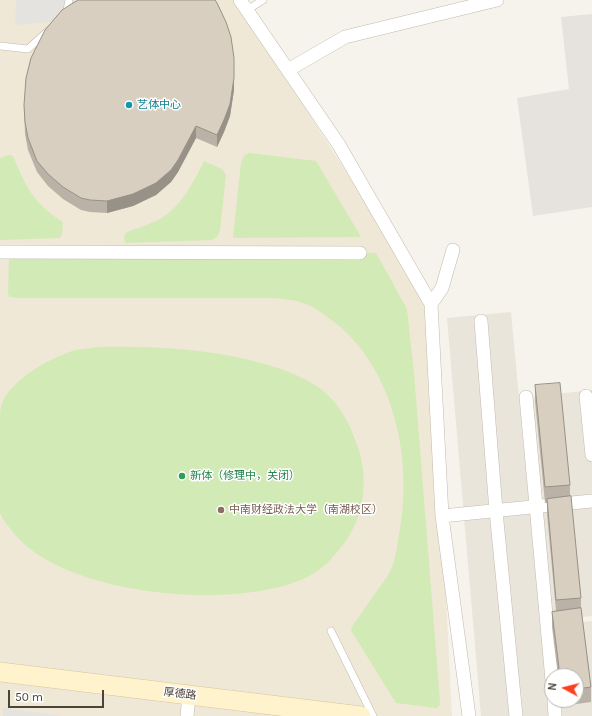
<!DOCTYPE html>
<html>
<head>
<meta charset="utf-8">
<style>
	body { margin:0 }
	#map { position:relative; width:592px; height:716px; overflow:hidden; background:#f6f3ec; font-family:Karla,sans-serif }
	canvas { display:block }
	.north { position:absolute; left:544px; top:668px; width:40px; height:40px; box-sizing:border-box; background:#fff; border:1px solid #b7b4b0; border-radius:50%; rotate:277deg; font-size:11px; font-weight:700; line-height:16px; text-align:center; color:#4b4439 }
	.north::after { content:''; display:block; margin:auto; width:14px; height:18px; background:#fc3f1d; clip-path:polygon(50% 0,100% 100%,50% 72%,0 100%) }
	.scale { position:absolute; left:8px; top:690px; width:96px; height:18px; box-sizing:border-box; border:2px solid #4b4439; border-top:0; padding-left:5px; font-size:12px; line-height:14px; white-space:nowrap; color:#4b4439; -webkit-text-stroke:3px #fff; paint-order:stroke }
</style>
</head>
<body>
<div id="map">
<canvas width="592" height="716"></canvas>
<div class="north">N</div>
<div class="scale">50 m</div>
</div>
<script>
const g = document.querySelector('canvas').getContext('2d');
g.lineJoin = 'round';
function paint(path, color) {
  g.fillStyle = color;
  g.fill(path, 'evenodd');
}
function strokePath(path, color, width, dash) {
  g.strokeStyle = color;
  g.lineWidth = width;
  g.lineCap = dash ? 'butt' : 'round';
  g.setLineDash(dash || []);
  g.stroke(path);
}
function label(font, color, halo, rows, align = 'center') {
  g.font = font + ' Karla,"Noto Sans SC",sans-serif';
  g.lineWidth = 3;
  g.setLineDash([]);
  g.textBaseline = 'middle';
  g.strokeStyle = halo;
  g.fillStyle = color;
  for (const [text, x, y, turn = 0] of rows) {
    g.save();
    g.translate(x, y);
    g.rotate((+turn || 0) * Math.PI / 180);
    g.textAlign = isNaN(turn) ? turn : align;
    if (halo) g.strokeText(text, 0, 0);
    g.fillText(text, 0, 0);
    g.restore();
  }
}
paint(new Path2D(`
	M511,312l38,404h-68l-34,-398z
	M592,390v226l-42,4 -20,-223z
	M592,621v95h-30l-1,-16h15v-24l-22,-51z`), '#eae5da');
paint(new Path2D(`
	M592,14v193l-59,9 -16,-118 52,-9 -8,-72z`), '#e6e2dd');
paint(new Path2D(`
	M0,0h236l195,304 21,412h-452z`), '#efe8d6');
paint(new Path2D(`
	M249,153l67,8 45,76 -128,1 8,-75 3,-7z
	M9,155l4,1c13,31 21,48 50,66l-1,12 -2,4 -60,2v-82z
	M204,161l18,8 4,6 -6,55c-2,6 -3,8 -9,10l-86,3 -1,-6 1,-4c12,-5 24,-8 35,-14 22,-13 33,-36 44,-58z
	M376,253l31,56 7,64 26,329v3l-3,3 -41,-5 -44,-71 -1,-3 2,-4c9,-12 17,-25 26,-37 5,-7 10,-13 13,-21 4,-10 5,-21 7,-32 14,-72 -3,-162 -62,-211 -10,-7 -19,-15 -31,-20 -10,-4 -21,-5 -32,-6h-255l-9,-1 -2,-3 1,-39z
	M97,347c62,-1 122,2 181,21 14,5 34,13 45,23 19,15 29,38 36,60 9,28 5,63 -12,88 -12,17 -25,32 -44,40 -71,31 -232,17 -286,-42 -4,-5 -16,-19 -17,-25 0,-11 0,-33 0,-45 0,-14 0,-28 0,-41 0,-7 0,-14 1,-20 8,-25 47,-47 71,-55 8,-2 17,-2 25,-4z`), '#d2eab5');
paint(new Path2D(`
	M16,0h73l-32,21 -42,4z
	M3,708l60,8h-60z`), '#e5e3e0');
const lane = new Path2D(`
	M247,10l16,-10
	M66,15l3,-15
	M0,46l28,3 21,-19
	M331,631l42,85`);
const street = new Path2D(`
	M240,0l99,145 92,159 11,212 27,200
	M288,70l57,-33 152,-37
	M0,252l360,1
	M431,304l11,-16 11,-38
	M481,321l15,190 20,205
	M586,396l6,59
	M526,397l26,283
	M442,516l150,-15
	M554,700l1,16
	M187,716l2,-21`);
const secondary = new Path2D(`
	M0,672l361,44`);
strokePath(lane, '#c2bbae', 8);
strokePath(street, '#c2bbae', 14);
strokePath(secondary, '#d6c79b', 20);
strokePath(lane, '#fff', 7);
strokePath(street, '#fff', 13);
strokePath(secondary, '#fff3cd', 19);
paint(new Path2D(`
	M234,90l-4,26 -6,16 -7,15 -21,-9 -18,34 -7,10 -15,13 -23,11 -26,7 -17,-1 -9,-2 -18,-11 -15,-13 -11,-14 -9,-22 -3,-16 -1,-29z
	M535,385l35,100v11l11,102v10l10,79v15l-29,4 -1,-6h15v-24h-18l-6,-49v-15l4,-1 -9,-97v-11h-2l-10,-102z`), '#bab2a6');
paint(new Path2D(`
	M234,78v12l-4,26 -6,16 -7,15v-12z
	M196,126v12l-18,34 -7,10 -15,13 -23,11 -26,7v-12z`), '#979187');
const building = new Path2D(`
	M79,0h136l2,3 9,19 5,15 3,21v20l-4,26 -6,16 -7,15 -21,-9 -18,34 -7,10 -15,13 -23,11 -26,7 -17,-1 -9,-2 -18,-11 -15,-13 -11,-13 -9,-23 -3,-16 -1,-17 2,-27 5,-20 14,-28 17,-20 11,-7z
	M560,383l10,102 -25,2 -10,-102z
	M571,496l10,102 -25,2 -9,-101z
	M581,608l10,79 -15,2v-13h-16l-8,-64z`);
paint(building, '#d8cfc1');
strokePath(building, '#979187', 1);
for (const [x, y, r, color] of [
	[129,105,4,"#0f9aa8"],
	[182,476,4,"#2e9e5b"],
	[221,510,4,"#8d6e63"]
]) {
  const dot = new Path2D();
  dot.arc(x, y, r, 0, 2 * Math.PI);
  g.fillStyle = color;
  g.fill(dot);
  strokePath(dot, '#fff', 1.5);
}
label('11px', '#0d838f', '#fff', [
	["艺体中心",137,105]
], 'left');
label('11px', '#27864d', '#fff', [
	["新体（修理中，关闭）",190,476]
], 'left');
label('11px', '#785e54', '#fff', [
	["中南财经政法大学（南湖校区）",229,510]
], 'left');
label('11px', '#4b4439', '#fff', [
	["厚德路",180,694,7]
]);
</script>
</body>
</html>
